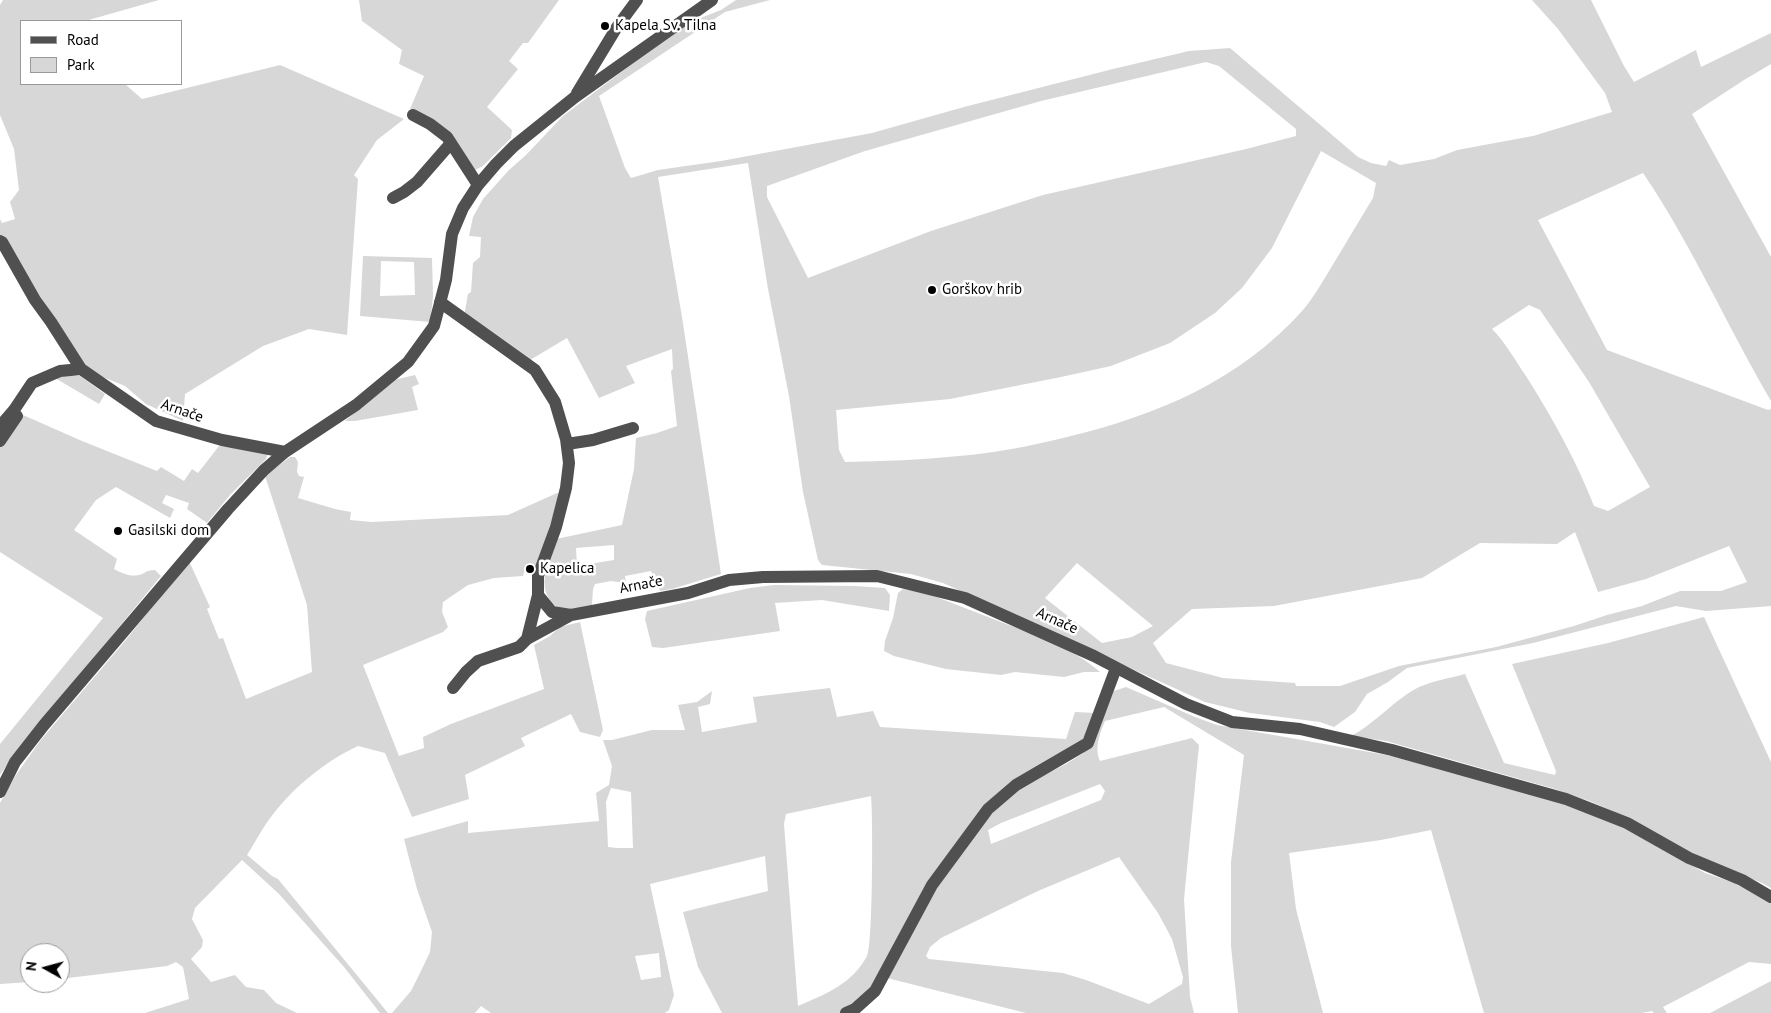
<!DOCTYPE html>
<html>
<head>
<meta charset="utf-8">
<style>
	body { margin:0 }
	#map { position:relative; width:1771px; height:1013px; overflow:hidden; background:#fff; font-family:"PT Sans",sans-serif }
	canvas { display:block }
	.legend { position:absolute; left:20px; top:20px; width:162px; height:65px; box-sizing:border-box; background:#fff; border:1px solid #999; margin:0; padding:6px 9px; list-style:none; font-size:15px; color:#000 }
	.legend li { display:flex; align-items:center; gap:10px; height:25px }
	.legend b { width:25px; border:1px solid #999 }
	.north { position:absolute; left:20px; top:943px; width:50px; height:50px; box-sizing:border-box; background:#fff; border:1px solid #999; border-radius:50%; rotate:277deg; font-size:14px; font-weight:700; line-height:20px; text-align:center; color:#000 }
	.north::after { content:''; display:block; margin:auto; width:18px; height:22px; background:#000; clip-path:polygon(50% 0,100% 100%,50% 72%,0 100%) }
</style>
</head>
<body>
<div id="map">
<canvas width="1771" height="1013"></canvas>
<ul class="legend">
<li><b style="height:6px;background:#505050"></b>Road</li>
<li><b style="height:14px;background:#d7d7d7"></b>Park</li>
</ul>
<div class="north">N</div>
</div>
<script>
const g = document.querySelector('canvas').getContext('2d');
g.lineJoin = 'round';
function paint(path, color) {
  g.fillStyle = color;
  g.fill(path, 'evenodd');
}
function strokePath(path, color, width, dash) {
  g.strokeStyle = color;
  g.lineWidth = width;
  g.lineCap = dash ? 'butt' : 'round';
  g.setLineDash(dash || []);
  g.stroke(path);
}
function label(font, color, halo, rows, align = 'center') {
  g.font = font + ' "PT Sans",sans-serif';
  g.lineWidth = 5;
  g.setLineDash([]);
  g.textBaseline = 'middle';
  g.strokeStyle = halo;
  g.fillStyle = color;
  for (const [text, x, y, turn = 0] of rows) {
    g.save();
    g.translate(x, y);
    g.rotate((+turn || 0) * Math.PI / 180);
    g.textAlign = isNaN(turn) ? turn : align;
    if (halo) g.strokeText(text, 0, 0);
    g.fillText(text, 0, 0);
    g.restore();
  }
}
paint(new Path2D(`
	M3,0h156l-74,21h-64v63h104l17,15 138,-34 124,54 -27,21 -23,35 4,4 -11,156 -38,-6 -46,17 -78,48 -2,27 -37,-17 -21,-18 -37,-15 -88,-135v-17l2,4 13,-4 -5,-17 9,-12 -5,-41 -14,-34v-110z
	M359,0h200l-31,43h-5l-14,18 9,8 -31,38 25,23 -1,8 -28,28 -8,4 -37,-45 -28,-16 14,-33 -25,-12 3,-14 -40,-29z
	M736,0h34l-45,12 -126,84 26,72 6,10 27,-8 63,-9 151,-28 92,-26 149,-38 76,-18 41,-3 128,109 13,6 15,3 3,-6 11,5 34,-6 23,-9 76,-14 79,-24 -7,-19 -47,-64 -26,-29h59l33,66 10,16 62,-32 5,17 70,-34v31l-27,16 -52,34 79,143v144c-44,-75 -79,-156 -128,-228l-105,47 69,130 161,60 3,-1v197l-65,5 -30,-5 -143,37 -126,25 -19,14 -21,12 -12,18 -21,15 -14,-5 -70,-9 -45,-11 -262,-119 -32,-9 -89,-9 -4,-5 -15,-68 -14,-96 -21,-107 -20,-126 -90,14 24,140 39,257 -49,15 -12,2 -9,-20 -26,5 1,7 -15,-2 -16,3 -2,5 -1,16 -30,6c-30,-20 -14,-44 -6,-72l66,-14 12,-56 2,-31 21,-5 20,-7 -6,-55 2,-2 -1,-20 -46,17 9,17 -36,15 -32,-60 -37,22 -66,-44 4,-22 3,-2 2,-29 7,-6 1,-20 -12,-1 4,-19 10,-18 26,-29 17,-15 37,-39 122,-92 36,-14zM1206,62l13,4 77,63v7l-50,13 -203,46 -112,36 -123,47 -41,-81v-11l98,-35 176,-50zM1321,151l55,32 -3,15c-14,23 -27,45 -41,68 -9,15 -18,31 -29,44 -64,71 -145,105 -236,127 -36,9 -72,16 -108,19 -38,4 -76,5 -114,6l-6,-12 -3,-40 114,-11 111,-22 50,-11 59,-23 45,-30 27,-25 30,-40zM1529,305l11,5 49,72 61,105 -42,24 -14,-5c-18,-46 -42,-89 -68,-130 -11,-16 -21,-34 -34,-47zM1575,532l23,60 48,-13 83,-33 18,36 -26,9h-41l-38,15 -35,9 -33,11 -78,21 -97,19 -59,20h-44l-1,-3 -72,-5 -57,-15 -13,-20 39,-34 82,-3 148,-28 58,-35 77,1zM614,545v15l-37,6 -1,-18zM1077,563l76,63 -21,11 -30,6 -57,-45z
	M363,256l69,2 1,39 -3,25 -70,-6zM381,261l33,1 1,33 -35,1z
	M415,375l4,9 -7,3 6,23 -63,11h-10l49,-41z
	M63,376h17l25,18 -6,10 -44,-26z
	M23,415l59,26 75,30 4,-4 23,14 8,-12 6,4 21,-27 49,7 -2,6 -36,36 -23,28 -20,-14 2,-6 -23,-8 -4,8 12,6 -4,9 -54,-31 -20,13 -22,30 43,29 -3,10c8,4 15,8 25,6 6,-1 6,-5 16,-5l6,6 -149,181 -12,18v-31l103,-126 -103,-66v-105z
	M290,457h5l3,5 -1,10 2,4 5,1 -6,21 37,11 16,3 -1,8 22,2 136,-7 49,-22 3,1 -23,72 -11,-2 -3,12 -29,2 -26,7 -25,17 -1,10 6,15 -5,5 -80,33 36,91 25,-8 -1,-11 28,-13 93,-35 -10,-44 16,-9 10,-9 20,-5 23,108 -3,7 -20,-5 -9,-18 -50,24 4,8 -60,29 4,24 -57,18 -27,-64 -27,-7c-32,15 -62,39 -84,67 -10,12 -18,28 -27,42l25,21 6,3 110,134h-8l-36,-46 -65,-73 -37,-34 -47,48 -3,11 11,21 -1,7 -11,12 20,23 24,-7 11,12 18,3 12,13 21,10h-152l44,-14 -6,-32 -7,-5 -9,4 -107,13v-26h-30v29l-30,2v-181l16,-28 24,-34 85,-100 64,-80 21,46 -3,2 12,30 4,-1 23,61 66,-27 -5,-67 -42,-129z
	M774,585l80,1 31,2 5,7 -1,16 -67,-11 -47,3 5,28 -117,17 -11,-1 -7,-28 2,-8 103,-23z
	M903,589l18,2c27,10 53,21 80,31 34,13 71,25 99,50h-16l-20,5 -49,-5 -14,3 -55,-6 -52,-13 -10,-5 1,-10 8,-23 5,-25z
	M1704,617l67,145v126l-9,-5 -58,-23 -80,-44 -32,-14 -37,-13 -169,-48 -35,-5c25,-13 44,-37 68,-49 14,-6 31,-9 46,-13l39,89 51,12 1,-4 -44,-107 96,-21z
	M1126,687l69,30 22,8 175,31 165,44 63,25 85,48 27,9 39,18v64l-22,-2 -86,45 4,6h-13l-2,-2 -10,2h-158l-53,-183 -50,10 -92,13 7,56 27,104h-85l-7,-67v-84l13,-107 -80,-48 -59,14c-5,12 -11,28 -5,40l92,-23 7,7 -15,154 6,98 4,16h-168l-139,-35 63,-114 60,-72 56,-28 16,-10 11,-11 21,-52zM1100,784l5,7 -4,9 -110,44 -3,-14 13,-7zM1119,857l39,56 14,26 11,38 -1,7 -33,20 -63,-24 -23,-7 -134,-14 -3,-3 4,-9 11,-9 97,-47z
	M830,688l7,29 36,-6 7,16 186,12 9,-27 21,1 -9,20 -6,9 -83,51 -122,187c-11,14 -21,26 -37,33h-117l-24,-46 -15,-55 85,-21 -3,-35 -115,28 24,111 -5,15 -4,3h-174l-10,-7 -6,7h-83l19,-22 9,-18 10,-21 2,-20 -15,-43 -13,-50 64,-18v12l131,-12 -3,-28 13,-8 3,-19 -9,-26h9l40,-10h33l-7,-25 19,-3 15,-11 -2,13 -12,3 4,25 55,-10 -4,-25zM611,788l20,4 2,56h-16l-9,-1 -2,-45zM871,796c2,17 2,150 -4,160 -15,28 -41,38 -69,50l-14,-182 2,-10zM659,953l2,24 -20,3 -6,-24z
	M1771,981v32h-61z`), '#d7d7d7');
strokePath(new Path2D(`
	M577,93l40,-66 20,-27
	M413,115l17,9 17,13 31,48
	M393,198l11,-6 13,-10 34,-39
	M0,241l2,1 33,58 16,22 30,47 75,52 66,19 63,12
	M440,302l95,68 20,32 11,37 3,24 -3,25 -10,39 -18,49v19l14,17 19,3 117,-22 41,-13 34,-3 114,-1 88,22 129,58 92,48 46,18 68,7 92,21 174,49 61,24 62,35 53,22 29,17
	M0,426l14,-16 18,-27 28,-12 21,-2
	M0,441l17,-25
	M567,444l26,-4 40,-12
	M527,639l44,-24
	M453,688l13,-16 12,-11 41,-14 8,-8 11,-44
	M0,792l15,-30 29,-37 184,-216 36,-39 21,-18 71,-47 52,-43 26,-36 12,-46 6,-46 11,-26 15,-23 18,-21 18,-18 61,-49 137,-97
	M846,1013l9,-4 20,-18 57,-106 56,-76 28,-24 72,-42 28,-75`), '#505050', 12);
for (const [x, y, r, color] of [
	[605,26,5,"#000"],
	[932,290,5,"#000"],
	[118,531,5,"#000"],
	[530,569,5,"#000"]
]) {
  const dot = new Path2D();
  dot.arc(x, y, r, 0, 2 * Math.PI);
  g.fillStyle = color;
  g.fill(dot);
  strokePath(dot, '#fff', 2);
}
label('15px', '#000', '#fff', [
	["Kapela Sv. Tilna",615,26],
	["Gorškov hrib",942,290],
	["Gasilski dom",128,531],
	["Kapelica",540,569]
], 'left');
label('15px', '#000', '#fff', [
	["Arnače",182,411,19],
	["Arnače",641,585,-11],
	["Arnače",1057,621,24]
]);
</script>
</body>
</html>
